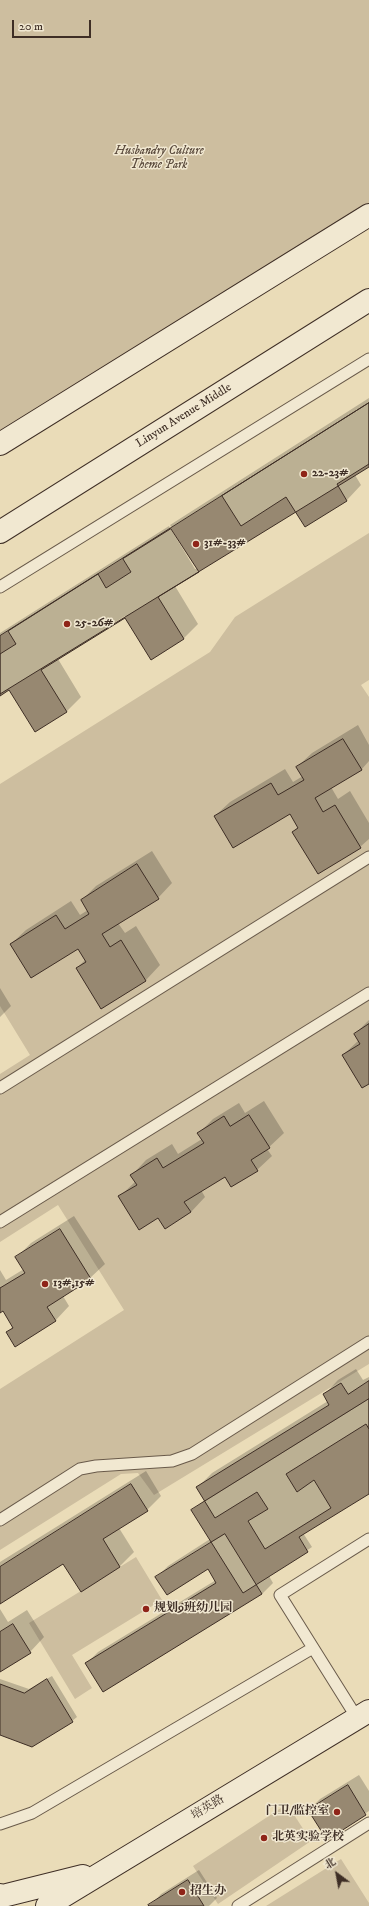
<!DOCTYPE html>
<html>
<head>
<meta charset="utf-8">
<style>
	body { margin:0 }
	#map { position:relative; width:369px; height:1906px; overflow:hidden; background:#eadcb8; font-family:"IM FELL DW Pica","Noto Serif SC",serif }
	canvas { display:block }
	.north { position:absolute; left:317px; top:1854px; width:40px; height:40px; -webkit-text-stroke:3px #f1e8d1; paint-order:stroke; rotate:328deg; font-size:11px; font-weight:700; line-height:16px; text-align:center; color:#3e2e25 }
	.north::after { content:''; display:block; margin:auto; width:14px; height:18px; background:#3e2e25; clip-path:polygon(50% 0,100% 100%,50% 72%,0 100%) }
	.scale { position:absolute; left:12px; top:20px; width:79px; height:18px; box-sizing:border-box; border:2px solid #3e2e25; border-top:0; padding-left:5px; font-size:12px; line-height:14px; white-space:nowrap; color:#3e2e25; -webkit-text-stroke:3px #f1e8d1; paint-order:stroke }
</style>
</head>
<body>
<div id="map">
<canvas width="369" height="1906"></canvas>
<div class="north">北</div>
<div class="scale">20 m</div>
</div>
<script>
const g = document.querySelector('canvas').getContext('2d');
g.lineJoin = 'round';
function paint(path, color) {
  g.fillStyle = color;
  g.fill(path, 'evenodd');
}
function strokePath(path, color, width, dash) {
  g.strokeStyle = color;
  g.lineWidth = width;
  g.lineCap = dash ? 'butt' : 'round';
  g.setLineDash(dash || []);
  g.stroke(path);
}
function label(font, color, halo, rows, align = 'center') {
  g.font = font + ' "IM FELL DW Pica","Noto Serif SC",serif';
  g.lineWidth = 3;
  g.setLineDash([]);
  g.textBaseline = 'middle';
  g.strokeStyle = halo;
  g.fillStyle = color;
  for (const [text, x, y, turn = 0] of rows) {
    g.save();
    g.translate(x, y);
    g.rotate((+turn || 0) * Math.PI / 180);
    g.textAlign = isNaN(turn) ? turn : align;
    if (halo) g.strokeText(text, 0, 0);
    g.fillText(text, 0, 0);
    g.restore();
  }
}
paint(new Path2D(`
	M0,0h369v215l-369,229z
	M369,533v147l-8,5 8,12v667l-215,131 -16,-22 -17,1 -121,76v-161l124,-79 -66,-105 -58,37v-168l30,-19 -30,-49v-222l210,-132 25,-35z
	M136,1557l26,43 -90,55 20,33 -17,11 -46,-76z
	M287,1804l24,37 -93,63 -25,-38z
	M341,1859l28,44v3h-103z`), '#cdbe9f');
paint(new Path2D(`
	M369,398v68l-14,9 6,10 -14,15 -42,26 -9,-15 -121,75 23,38 -14,14 -32,20 -27,-42 -67,43 23,38 -14,14 -32,20 -26,-42 -9,6v-62l169,-107 26,43h3l-28,-44z
	M358,725l11,20v16l-8,9 -30,17 7,12 12,-8 19,32v16l-9,8 -67,-15 5,-5 -8,-15 -75,4 15,-14 55,-33 8,13 10,-6 -6,-9 15,-14z
	M152,851l20,32 -14,15 -40,25 7,10 11,-7 24,39 -14,15 -45,28 -24,-40 8,-8 -7,-12 -67,-4 15,-14 45,-29 9,14 8,-5 -6,-10 14,-14z
	M0,988l11,18 -11,11z
	M369,1020v63l-26,-28 16,-15 -4,-6z
	M264,1101l20,32 -17,16 5,7 -15,14 -25,16 -7,-11 -24,15 4,7 -14,15 -33,5 -39,-20 17,-16 -4,-6 14,-15 26,-16 6,10 24,-15 -3,-6 14,-14 26,-16 6,10z
	M74,1216l31,48 -15,14 -27,18 6,10 -14,15 -48,12 6,-7 -10,-16 -3,2v-42l6,10 18,-11 -7,-12 14,-14z
	M356,1369l7,11 6,-3v115l-66,41 9,14 -43,29 4,7 -11,11 -175,69 11,-11 118,-72 -7,-12 -52,9 11,-11 42,-27 -18,-29 13,-10 -8,-12 15,-15 116,-72 -4,-6 14,-15z
	M146,1471l15,25 -14,14 -28,18 15,24 -14,14 -39,24 -18,-27 -63,40v-41z
	M0,1609l8,13 19,-12 17,27 -14,15 -30,19z
	M52,1676l25,41 -5,4 -72,13v-55l29,10z
	M359,1775l10,16v20l-42,27 -18,-28 11,-11z
	M199,1870l18,28 -8,8h-59l11,-12z`), '#0003');
const building = new Path2D(`
	M369,403v64l-369,227v-58z
	M369,403v61l-32,20 10,17 -42,26 -19,-30 -45,29 -19,-30z
	M171,529l28,43 -41,25 26,42 -33,21 -26,-42 -84,52 26,42 -32,20 -26,-42 -9,6v-42l16,-10 -8,-13 90,-57 8,14 25,-16 -8,-13z
	M343,739l19,31 -47,28 8,14 12,-7 26,43 -43,26 -26,-42 6,-4 -8,-14 -57,34 -19,-32 57,-33 7,12 26,-15 -8,-13z
	M137,864l22,35 -57,35 8,13 11,-7 25,41 -45,28 -25,-41 10,-6 -8,-13 -47,29 -21,-34 46,-29 9,14 24,-15 -8,-14z
	M369,1024v60l-7,4 -20,-33 18,-11 -6,-10z
	M249,1115l21,33 -19,12 7,11 -27,16 -6,-10 -41,25 7,10 -26,17 -7,-11 -19,12 -21,-34 19,-11 -7,-10 27,-17 6,10 41,-25 -7,-10 27,-17 6,10z
	M60,1229l31,50 -44,28 9,14 -41,26 -9,-15 7,-4 -10,-17 -3,2v-25l25,-15 -10,-16z
	M369,1381v48l-3,-5 -80,50 11,18 17,-12 17,28 -66,41 -17,-28 20,-12 -11,-17 -42,26 -19,-31 133,-82 -6,-11 18,-11 7,11z
	M369,1399v95l-70,43 9,15 -65,41 -52,-83z
	M131,1484l17,27 -45,28 17,28 -39,25 -18,-28 -63,40v-37z
	M225,1534l37,60 -159,98 -18,-29 131,-80 -8,-14 -41,26 -12,-18z
	M13,1624l18,29 -31,19v-40z
	M47,1679l26,43 -41,25 -32,-12v-51l24,9z
	M348,1785l18,30 -39,25 -19,-30z
	M188,1880l16,26h-55l-1,-1z`);
paint(building, '#978871');
strokePath(building, '#3e2e25', 1);
const lane = new Path2D(`
	M0,587l369,-228
	M0,1088l369,-231
	M0,1222l369,-229
	M0,1520l80,-51 16,-3 76,-5 20,-7 177,-112
	M357,1718l-77,-123 89,-56
	M0,1824l32,-11 281,-165
	M238,1906l131,-83`);
const secondary = new Path2D(`
	M0,444l369,-229
	M0,532l369,-232
	M0,1895l3,1 80,-20
	M47,1906l322,-195`);
strokePath(lane, '#695a4a', 13);
strokePath(secondary, '#3e2e25', 24);
strokePath(lane, '#f1e8d1', 11);
strokePath(secondary, '#f1e8d1', 22);
for (const [x, y, r, color] of [
	[304,474,4,"#8f2418"],
	[196,544,4,"#8f2418"],
	[67,624,4,"#8f2418"],
	[45,1284,4,"#8f2418"],
	[146,1609,4,"#8f2418"],
	[337,1812,4,"#8f2418"],
	[264,1838,4,"#8f2418"],
	[182,1892,4,"#8f2418"]
]) {
  const dot = new Path2D();
  dot.arc(x, y, r, 0, 2 * Math.PI);
  g.fillStyle = color;
  g.fill(dot);
  strokePath(dot, '#f1e8d1', 1.5);
}
label('italic 12px', '#5b4b3d', '#f1e8d1', [
	["Husbandry Culture",159,152],
	["Theme Park",159,166]
]);
label('12px', '#3e2e25', '#f1e8d1', [
	["Linyun Avenue Middle",184,416,-32],
	["培英路",208,1808,-31]
]);
label('bold 12px', '#3e2e25', '#f1e8d1', [
	["22-23#",312,474],
	["31#-33#",204,544],
	["25-26#",75,624],
	["13#,15#",53,1284],
	["规划9班幼儿园",154,1609],
	["门卫/监控室",329,1812,"right"],
	["北英实验学校",272,1838],
	["招生办",190,1892]
], 'left');
</script>
</body>
</html>
